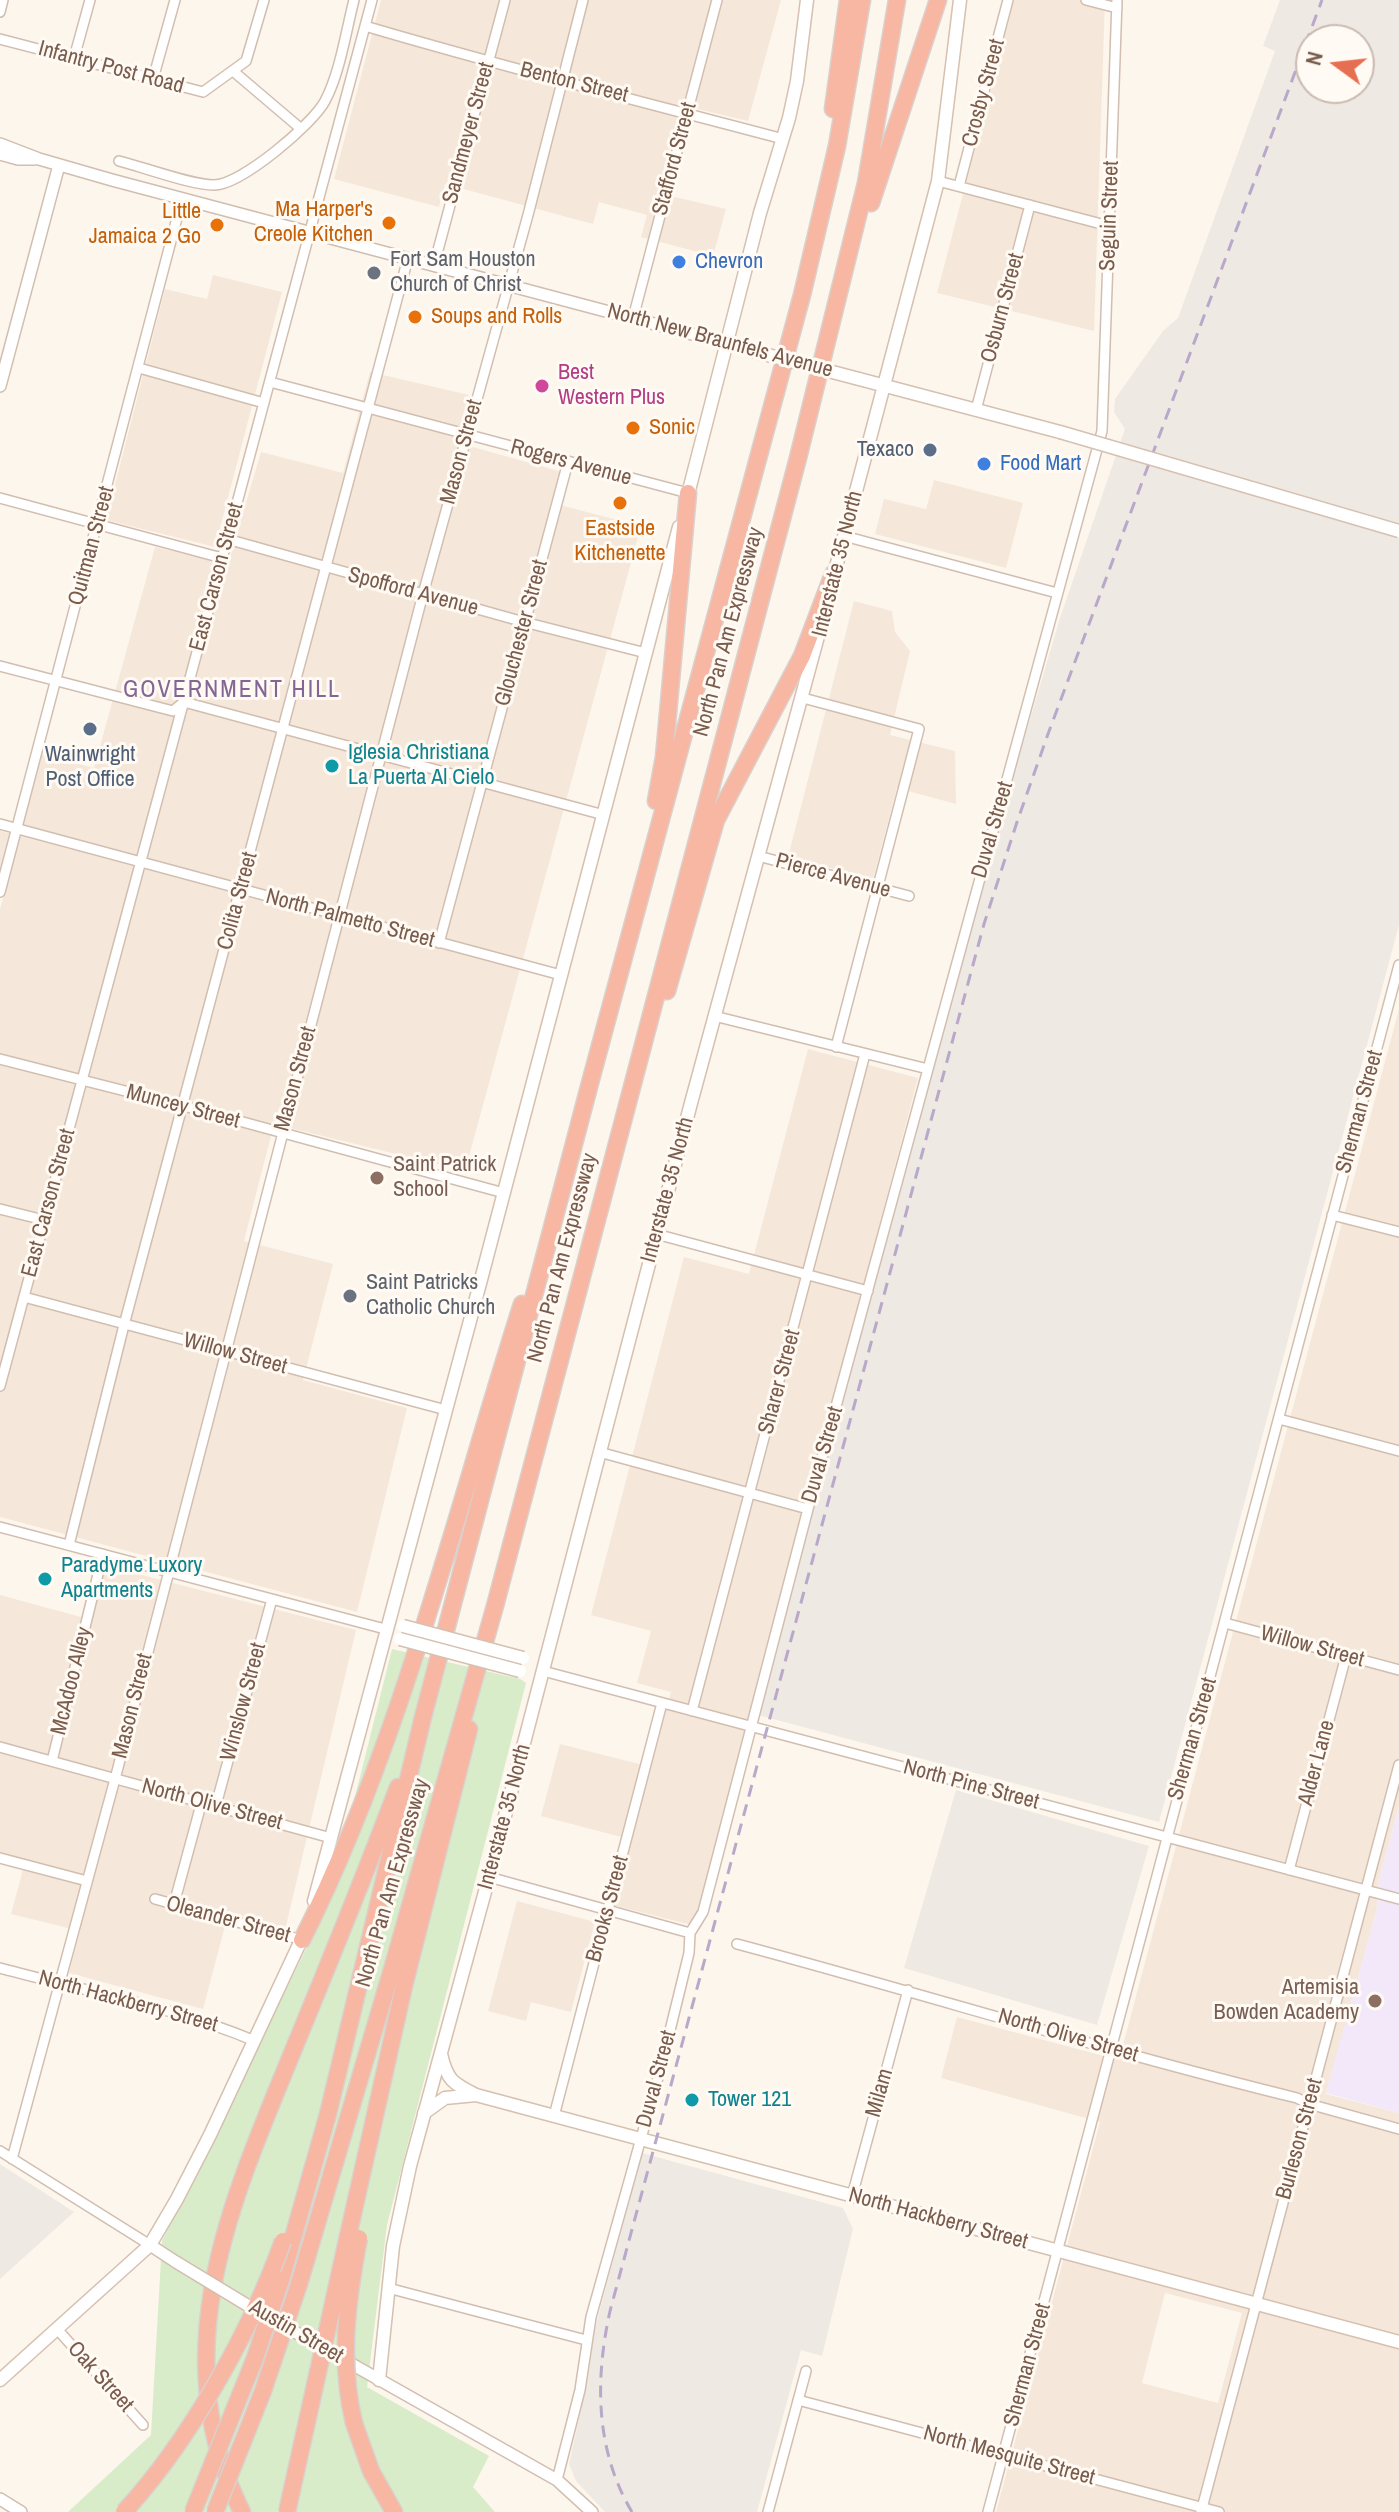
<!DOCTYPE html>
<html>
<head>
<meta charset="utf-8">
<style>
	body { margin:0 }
	#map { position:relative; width:1399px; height:2512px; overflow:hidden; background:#fdf6ec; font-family:"Archivo Narrow",sans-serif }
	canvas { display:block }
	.north { position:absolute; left:1295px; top:24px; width:80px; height:80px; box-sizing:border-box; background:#fffaf3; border:2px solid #cabbb1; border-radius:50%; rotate:285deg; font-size:22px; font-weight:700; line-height:32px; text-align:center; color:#7a5c4d }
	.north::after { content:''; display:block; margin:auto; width:28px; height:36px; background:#e76f51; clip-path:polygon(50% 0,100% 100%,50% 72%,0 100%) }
</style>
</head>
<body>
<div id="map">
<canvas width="1399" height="2512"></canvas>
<div class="north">N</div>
</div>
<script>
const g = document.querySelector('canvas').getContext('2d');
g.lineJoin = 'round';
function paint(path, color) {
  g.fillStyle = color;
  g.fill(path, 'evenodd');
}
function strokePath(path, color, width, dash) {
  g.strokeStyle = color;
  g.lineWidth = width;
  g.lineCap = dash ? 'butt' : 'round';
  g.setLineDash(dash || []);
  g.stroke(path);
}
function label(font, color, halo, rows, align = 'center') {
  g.font = font + ' "Archivo Narrow",sans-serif';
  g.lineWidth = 6;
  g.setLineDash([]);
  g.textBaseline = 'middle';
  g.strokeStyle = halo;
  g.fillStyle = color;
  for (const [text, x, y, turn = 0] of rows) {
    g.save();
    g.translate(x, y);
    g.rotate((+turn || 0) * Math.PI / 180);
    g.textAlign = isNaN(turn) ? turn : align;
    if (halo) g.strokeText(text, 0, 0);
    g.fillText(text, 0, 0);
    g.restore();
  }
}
paint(new Path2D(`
	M381,0h400l-33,121 -67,-16 -23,88 68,16 -13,47 -72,-19 6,-22 -48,-13 -6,22 -148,-40 -6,23 -105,-28z
	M1014,0h91l-11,331 -157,-38z
	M213,275l69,17 -67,255 -109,-27 59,-231 42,10z
	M370,372l99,23 -14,47 107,30 -10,31 89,23 -176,645 -191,-47 -30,117 89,23 -30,116 104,28 -50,204 -357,-95v-608l4,-13 -4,-2v-63l17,4 23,-81 54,14 61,-221 73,17 33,-112 82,21z
	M934,480l89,23 -17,65 -131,-34 9,-35 42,10z
	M854,601l38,10 3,21 15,19 -20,84 65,16 1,53 -59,-16 -24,91 -85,-22z
	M1399,1009v797l-20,74 -2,29 -51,185 73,19v399h-403l104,-390 -159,-44 16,-61 162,43zM1165,2293l77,20 -24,90 -76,-20z
	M808,1049l110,29 -223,848 -82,-21 16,-66 -88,-23 19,-72 91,23 20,-75 -34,-9 14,-52 -60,-16 93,-358 65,17z
	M95,1563l261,67 -71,300 -57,-15 -25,94 -134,-36 11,-42 -69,-17 14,-52 -25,-8v-259l81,22z
	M517,1901l78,21 -24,90 -40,-10 -5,19 -38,-10z`), '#f5e8da');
paint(new Path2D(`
	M1280,0h119v925l-240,897 -401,-107 221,-823 81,-274 65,-189 -11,-17 1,-13 48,-68 15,-13 97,-267 -12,-5zM1311,40h48v48h-48z
	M956,1790l193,56 -52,179 -193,-57z
	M642,2153l201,55 10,21 -31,127 -21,-6 -44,162h-152l-29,-31 -7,-17 19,-86 7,-50z
	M0,2164l74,48 -74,67z`), '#efe9e4');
paint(new Path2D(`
	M1399,1806v307l-73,-20 51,-184 2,-29z`), '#f3e8fa');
paint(new Path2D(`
	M392,1649l128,30 6,4 -139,542 -20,162 122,69 -16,31 22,25h-427l83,-77 11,-194 145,-294 47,-146z`), '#d8ecc9');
const minor = new Path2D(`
	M1086,0l31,8
	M0,12l3,-12
	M365,26c138,41 278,76 418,113
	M0,39l203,53 43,-31 18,-61
	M74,58l16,-58
	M233,71l67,57
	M153,79l22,-79
	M119,161c24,6 72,24 95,24 27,0 99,-61 111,-84 15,-28 21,-70 29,-101
	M938,181l171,45
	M959,186l49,-186
	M434,265l71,-265
	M633,318l84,-318
	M139,368l125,35
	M270,382l418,111
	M976,410l54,-205
	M0,498l222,60
	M844,536l213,57
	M227,539l297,83 122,31
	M0,666l173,45 11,-9 420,113
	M803,698l116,31 -83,318
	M0,824l561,151
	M758,856l151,40
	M0,892l182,-693
	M439,943l129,-481
	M714,1016l214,53
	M0,1059l184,47 320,87
	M0,1209l44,11
	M1332,1215l67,17
	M656,1234l212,57
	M24,1297l422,113
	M0,1386l372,-1386
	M1279,1419l120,32
	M599,1452l209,57
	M0,1527l385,102
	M69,1545l55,-220 284,-1067
	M1225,1623l174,47
	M543,1671l856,228
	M692,1711l173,-657
	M0,1747l331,91
	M52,1761l51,-207
	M216,1805l56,-206
	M0,1858l87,23
	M1289,1870l57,-214
	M489,1877l201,56
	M155,1899l147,41
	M174,1904l28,-103
	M737,1944c187,50 372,108 560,154l12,6 90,25
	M0,1968c85,23 174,39 255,73
	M554,2116l108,-413
	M0,2151l150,94
	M12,2159l103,-380 308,-1185 105,-379 55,-215
	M852,2196l56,-206
	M388,2288l198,52
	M57,2329l86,96
	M798,2400l421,112
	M557,2480l23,-90 11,-73 70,-250 28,-114 1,-20 13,-21 105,-403 294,-1078 15,-431
	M768,2512l38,-141
	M988,2512l411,-1547
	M1201,2512l198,-747`);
const tertiary = new Path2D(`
	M0,144l39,15 73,21 614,163
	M0,154l18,5h16
	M0,386l59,-221
	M150,2245l26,17
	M279,2323l278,157 35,32
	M0,2499l21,13`);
const secondary = new Path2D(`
	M859,379l201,53
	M686,502l74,-289 29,-95 8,-37 10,-81
	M832,582l106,-401 22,-181
	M314,1901l164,-610 201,-764
	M441,2054c6,26 11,29 35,41l923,247
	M424,2113l21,-15 31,-3
	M0,2380l150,-135 27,-46 33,-64 94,-201
	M379,2380l14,-134 17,-80 79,-289 202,-774 135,-496`);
const motorway = new Path2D(`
	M833,109l15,-109
	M871,203l67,-203
	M656,801l8,-44 24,-264
	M667,991l49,-171 86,-164 31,-82
	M302,1940c100,-200 152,-423 220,-636
	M348,2236l56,-250 65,-257
	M281,2280l47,-166 95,-397 167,-634 212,-788 35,-149 25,-146
	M299,2284l94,-318 102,-360 303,-1148 68,-275 31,-183
	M354,2423l17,48 23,41
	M242,2512c-81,-164 -8,-316 55,-471 35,-85 69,-169 101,-254`);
strokePath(minor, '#d1beb0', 12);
strokePath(tertiary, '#d1beb0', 14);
strokePath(secondary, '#d6c0b0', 15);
strokePath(motorway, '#dad1cd', 19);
strokePath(minor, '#fff', 9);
strokePath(tertiary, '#fff', 11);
strokePath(secondary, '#fff', 12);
strokePath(motorway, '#f7b7a3', 16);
strokePath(new Path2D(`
	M632,2512c-37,-62 -37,-133 -22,-201l374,-1387 33,-102 31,-88 274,-734`), '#b9a8c9', 3, [12, 8]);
const tertiaryBridge = new Path2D(`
	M176,2262l71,43`);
const secondaryBridge = new Path2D(`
	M749,350l110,29
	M1060,432l339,99
	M403,1626l120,32
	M400,1639l120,32`);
const motorwayBridge = new Path2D(`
	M354,2423c-15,-63 -7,-122 5,-185
	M124,2512c66,-72 126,-179 159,-271
	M193,2512l62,-154 26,-78
	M215,2512l48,-121 36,-107
	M287,2512l61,-276`);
strokePath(tertiaryBridge, '#d1beb0', 14, []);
strokePath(secondaryBridge, '#d6c0b0', 15, []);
strokePath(motorwayBridge, '#dad1cd', 19, []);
strokePath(tertiaryBridge, '#fff', 11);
strokePath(secondaryBridge, '#fff', 12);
strokePath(motorwayBridge, '#f7b7a3', 16);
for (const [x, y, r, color] of [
	[389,223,8,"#e8710a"],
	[217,225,8,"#e8710a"],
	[679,262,8,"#3f7fe0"],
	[374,273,8,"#6b7280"],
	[415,317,8,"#e8710a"],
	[542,386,8,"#d1479c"],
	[633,428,8,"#e8710a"],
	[930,450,8,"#5c6f8a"],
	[984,464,8,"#3f7fe0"],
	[620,503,8,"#e8710a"],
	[90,729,8,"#5c6f8a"],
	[332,766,8,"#0f9aa8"],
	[377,1178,8,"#8d6e63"],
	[350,1296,8,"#6b7280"],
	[45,1579,8,"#0f9aa8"],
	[1375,2001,8,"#8d6e63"],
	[692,2100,8,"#0f9aa8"]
]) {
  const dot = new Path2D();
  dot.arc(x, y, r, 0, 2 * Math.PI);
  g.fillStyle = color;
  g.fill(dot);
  strokePath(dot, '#fffaf3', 3);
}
label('22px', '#7a5c4d', '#fffaf3', [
	["Infantry Post Road",111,68,15],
	["Benton Street",574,83,14],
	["Crosby Street",984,93,-75],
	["Sandmeyer Street",469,133,-75],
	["Stafford Street",675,159,-75],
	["Seguin Street",1110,216,-88],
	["Osburn Street",1003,308,-75],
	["North New Braunfels Avenue",720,341,15],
	["Mason Street",462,452,-75],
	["Rogers Avenue",571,463,15],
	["Quitman Street",92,546,-75],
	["Interstate 35 North",838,564,-76],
	["East Carson Street",217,577,-75],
	["Spofford Avenue",413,592,15],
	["North Pan Am Expressway",729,632,-75],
	["Glouchester Street",522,633,-75],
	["Duval Street",993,830,-74],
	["Pierce Avenue",833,876,15],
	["Colita Street",238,901,-75],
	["North Palmetto Street",350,919,15],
	["Mason Street",296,1079,-75],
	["Muncey Street",183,1107,15],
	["Sherman Street",1360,1112,-75],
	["Interstate 35 North",668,1190,-75],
	["East Carson Street",49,1203,-75],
	["North Pan Am Expressway",563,1258,-75],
	["Willow Street",235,1354,15],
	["Sharer Street",780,1382,-75],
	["Duval Street",823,1455,-74],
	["Willow Street",1312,1647,15],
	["McAdoo Alley",72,1681,-76],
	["Winslow Street",244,1702,-75],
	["Mason Street",133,1706,-76],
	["Sherman Street",1193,1739,-74],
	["Alder Lane",1317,1763,-75],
	["North Pine Street",971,1785,15],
	["North Olive Street",212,1805,15],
	["Interstate 35 North",505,1817,-75],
	["North Pan Am Expressway",393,1883,-74],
	["Brooks Street",608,1909,-75],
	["Oleander Street",228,1920,15],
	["North Hackberry Street",128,2002,15],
	["North Olive Street",1068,2036,16],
	["Duval Street",657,2079,-75],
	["Milam",880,2093,-74],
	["Burleson Street",1300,2139,-75],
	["North Hackberry Street",938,2219,15],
	["Austin Street",296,2332,30],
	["Sherman Street",1028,2365,-75],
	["Oak Street",100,2377,48],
	["North Mesquite Street",1009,2456,15]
]);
label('22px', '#c56008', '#fffaf3', [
	["Ma Harper's",373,210],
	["Creole Kitchen",373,235],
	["Little",201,212],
	["Jamaica 2 Go",201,237],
	["Soups and Rolls",431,317,"left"],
	["Sonic",649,428,"left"],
	["Eastside",620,529,"center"],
	["Kitchenette",620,554,"center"]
], 'right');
label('22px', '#5b616d', '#fffaf3', [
	["Fort Sam Houston",390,260],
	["Church of Christ",390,285],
	["Saint Patricks",366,1283],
	["Catholic Church",366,1308]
], 'left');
label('22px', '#366cbe', '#fffaf3', [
	["Chevron",695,262],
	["Food Mart",1000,464]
], 'left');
label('22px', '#b23c85', '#fffaf3', [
	["Best",558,373],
	["Western Plus",558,398]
], 'left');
label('22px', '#4e5e75', '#fffaf3', [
	["Texaco",914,450],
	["Wainwright",90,755,"center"],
	["Post Office",90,780,"center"]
], 'right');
label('22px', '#0d838f', '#fffaf3', [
	["Iglesia Christiana",348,753],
	["La Puerta Al Cielo",348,778],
	["Paradyme Luxory",61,1566],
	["Apartments",61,1591],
	["Tower 121",708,2100]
], 'left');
label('22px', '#785e54', '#fffaf3', [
	["Saint Patrick",393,1165],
	["School",393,1190],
	["Artemisia",1359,1988,"right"],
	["Bowden Academy",1359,2013,"right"]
], 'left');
g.letterSpacing = '2px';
label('24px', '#846695', '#fffaf3', [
	["GOVERNMENT HILL",232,691]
]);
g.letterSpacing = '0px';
</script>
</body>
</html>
